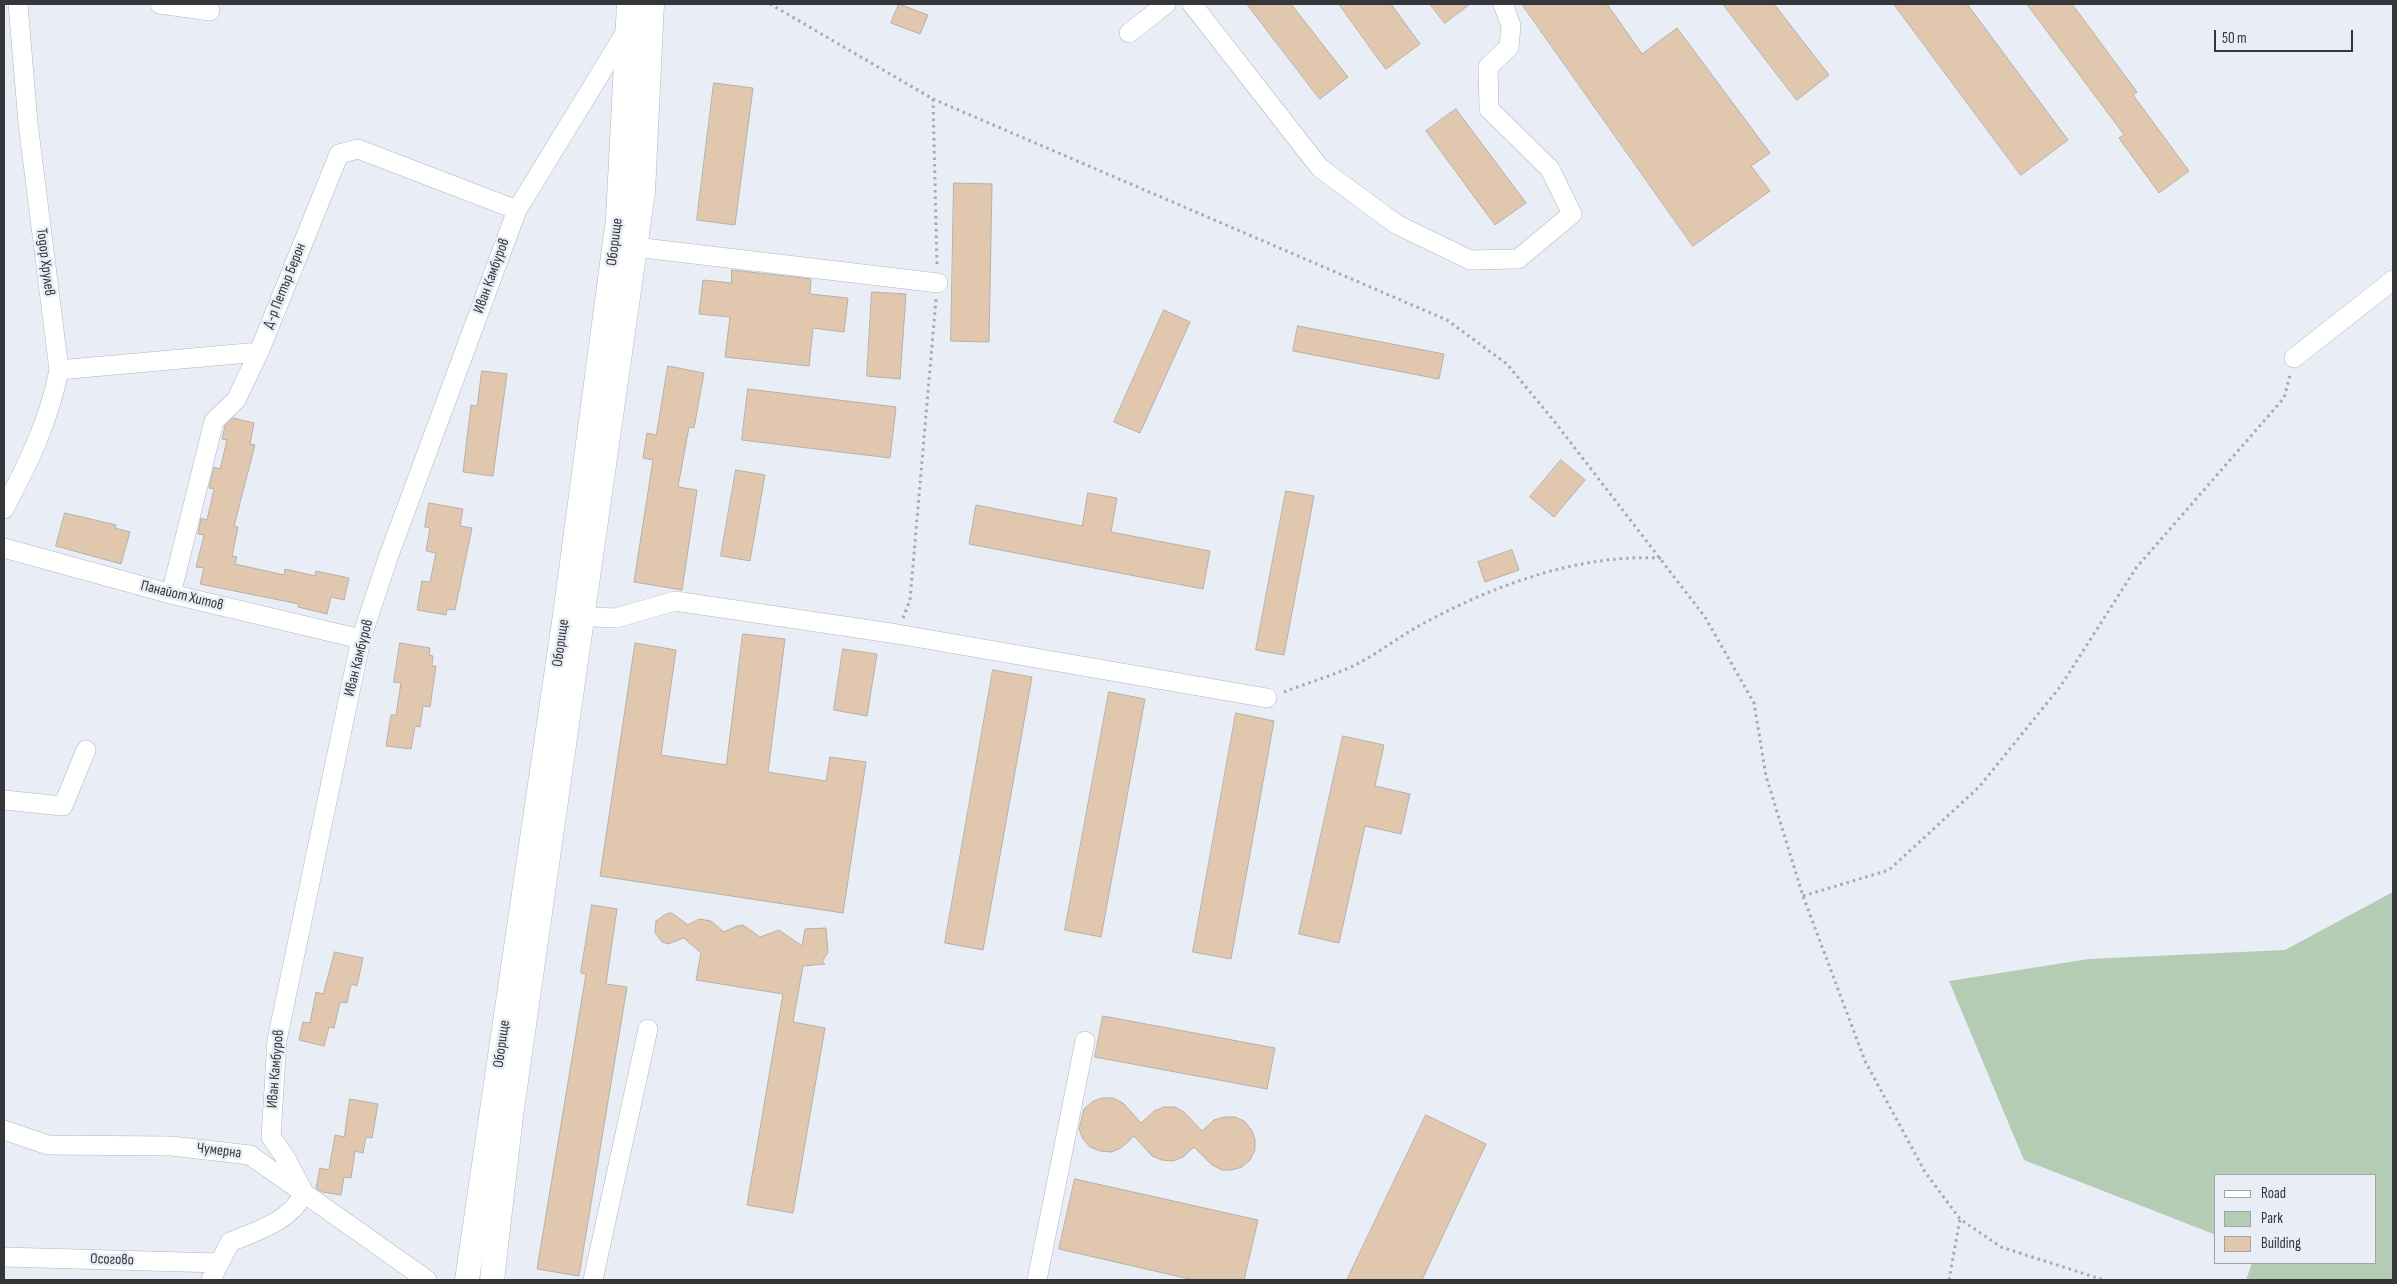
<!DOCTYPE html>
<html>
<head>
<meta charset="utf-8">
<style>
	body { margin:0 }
	#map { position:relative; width:2397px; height:1284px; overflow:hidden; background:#e8edf6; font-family:"Sofia Sans Condensed",sans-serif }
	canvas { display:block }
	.frame { position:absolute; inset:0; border:5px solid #34363a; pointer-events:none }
	.legend { position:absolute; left:2214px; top:1174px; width:162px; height:90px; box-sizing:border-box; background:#e8edf6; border:1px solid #a0a4ab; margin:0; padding:6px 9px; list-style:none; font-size:15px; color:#34363a }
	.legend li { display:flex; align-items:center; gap:10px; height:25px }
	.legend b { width:25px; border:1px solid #a0a4ab }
	.scale { position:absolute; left:2214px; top:30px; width:139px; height:22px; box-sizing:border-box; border:2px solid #34363a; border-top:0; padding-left:6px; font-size:15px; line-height:18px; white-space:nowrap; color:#34363a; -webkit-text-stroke:4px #e8edf6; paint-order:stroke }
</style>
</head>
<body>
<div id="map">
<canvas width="2397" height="1284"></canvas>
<div class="frame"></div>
<ul class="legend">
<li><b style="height:6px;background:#fff"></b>Road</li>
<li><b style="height:14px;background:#b3ccb3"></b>Park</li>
<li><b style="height:14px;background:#e0c7ad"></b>Building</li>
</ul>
<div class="scale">50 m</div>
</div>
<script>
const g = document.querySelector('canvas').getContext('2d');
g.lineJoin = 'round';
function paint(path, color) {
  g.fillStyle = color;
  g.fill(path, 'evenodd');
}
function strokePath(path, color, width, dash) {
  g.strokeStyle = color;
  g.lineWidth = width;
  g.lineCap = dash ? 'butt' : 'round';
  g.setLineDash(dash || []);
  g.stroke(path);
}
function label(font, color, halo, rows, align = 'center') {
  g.font = font + ' "Sofia Sans Condensed",sans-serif';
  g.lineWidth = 5;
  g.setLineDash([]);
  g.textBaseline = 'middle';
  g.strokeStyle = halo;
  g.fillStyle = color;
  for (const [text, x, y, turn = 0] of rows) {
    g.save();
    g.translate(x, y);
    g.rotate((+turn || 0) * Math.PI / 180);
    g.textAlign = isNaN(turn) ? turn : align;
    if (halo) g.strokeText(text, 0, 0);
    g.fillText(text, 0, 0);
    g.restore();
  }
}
paint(new Path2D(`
	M2393,892v388h-147l6,-17h124v-88h-160v60l-192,-75 -75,-179 140,-22 196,-9z`), '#b3ccb3');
const building = new Path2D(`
	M899,4l29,11 -8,19 -29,-11z
	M1247,4h44l57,73 -28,22z
	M1339,4h52l29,40 -34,25z
	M1430,4h40l-25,19z
	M1522,4h85l35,50 35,-26 93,125 -19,13 19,25 -77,55z
	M1723,4h51l55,71 -32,25z
	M1894,4h73l101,136 -47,35z
	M2027,4h45l65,88 -4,3 56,76 -30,22 -40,-55 5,-3z
	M714,83l39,5 -18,137 -38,-5z
	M1456,109l70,94 -31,22 -69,-94z
	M954,183l38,1 -3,158 -38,-1z
	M732,270l79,9 -1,15 38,4 -4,34 -31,-4 -4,38 -84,-9 5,-40 -31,-3 4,-34 28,3z
	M872,292l34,2 -6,85 -33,-3z
	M1164,310l26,12 -50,111 -26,-11z
	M1298,326l146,28 -5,25 -146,-28z
	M668,366l36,7 -10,55 -5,-1 -11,60 19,3 -15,100 -48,-8 19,-122 -10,-2 4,-25 9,2z
	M482,371l25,3 -14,102 -30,-4 8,-67 6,1z
	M748,389l148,18 -6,51 -148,-18z
	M233,418l21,5 -4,21 5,1 -21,81 4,1 -6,29 5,1 -2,7 49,11 1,-6 30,7 1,-5 33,7 -5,22 -13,-3 -4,17 -29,-7 1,-3 -99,-20 4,-16 -8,-1 8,-32 -6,-1 3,-16 6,2 7,-31 -5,-1 5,-21 6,2 7,-29 -5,-1 3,-13z
	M1561,460l24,20 -31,37 -24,-20z
	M736,470l29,5 -15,86 -29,-5z
	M1286,491l28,5 -30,159 -28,-5z
	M1088,493l29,5 -6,34 99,19 -7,38 -234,-45 7,-39 106,21z
	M429,503l34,6 -3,17 12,2 -17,82 -8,-1 -1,6 -29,-5 5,-29 8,1 6,-29 -10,-2 4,-23 -5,-1z
	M65,513l51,12 -1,3 15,4 -9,32 -65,-18z
	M1512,550l7,20 -34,12 -7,-20z
	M743,634l42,5 -17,133 58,9 4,-24 36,5 -23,151 -243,-37 35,-233 41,7 -15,105 65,10z
	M400,643l30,5 -1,7 4,1 -1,10h4l-6,41 -7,-1 -3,21 -5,-1 -4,23 -25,-3 5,-31h5l5,-32 -7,-1z
	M843,649l34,5 -10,62 -33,-6z
	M993,670l39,7 -49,273 -38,-7z
	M1109,692l36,7 -44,238 -36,-7z
	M1236,713l38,8 -43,238 -38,-7z
	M1343,736l41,9 -9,41 35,8 -9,40 -36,-8 -26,117 -40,-9z
	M592,905l25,4 -11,75 21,3 -48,289 -42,-7 49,-295 -5,-1z
	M672,913l16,12 11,-6 12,2 13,11 13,-6 6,-1 17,12 19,-7 23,16 3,-17 21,-1 2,24 -6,10 3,2 -22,2 -10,56 32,6 -32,185 -46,-8 36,-211 -87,-14 5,-27 -17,-15 -16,6 -6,-2 -7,-9 1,-12 10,-7z
	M335,952l28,6 -6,28 -6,-2 -4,19 -7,-1 -6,26 -5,-1 -5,19 -25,-6 4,-18 7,1 6,-31 7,2z
	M1103,1016l172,32 -8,41 -172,-32z
	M1102,1098h11l10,5 18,20 13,-12 10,-4h11l9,5 18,19 12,-11 10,-3h11l9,4 7,8 4,10v11l-5,10 -8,7 -10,3h-10l-10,-5 -18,-18 -11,10 -10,4 -11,-1 -10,-4 -18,-20 -13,12 -10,4 -11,-1 -10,-4 -7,-8 -4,-10 5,-20 8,-7z
	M350,1099l28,5 -6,34 -6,-1 -3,16 -8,-2 -4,27 -7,-1 -3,18 -19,-3 -6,-4 4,-20 9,2 6,-35 9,2z
	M1426,1115l60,29 -64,136h-75z
	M1075,1179l183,41 -14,60h-50l-135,-31z`);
paint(building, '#e0c7ad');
strokePath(building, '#b7b0a8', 1);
const minor = new Path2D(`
	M160,4l50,7
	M1192,4l128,164 76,56 74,36 48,-1 54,-45 -22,-45 -61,-60 -1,-42 21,-20 2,-21 -8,-22
	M1129,33l37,-29
	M635,247l303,36
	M2294,358l99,-78
	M59,370l200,-18
	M4,509c24,-45 45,-88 55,-139l-31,-247 -10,-119
	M4,548l167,46 190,45
	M171,594l43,-173 22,-21 23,-48 80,-198 19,-5 159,61
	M569,616l47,2 59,-17 222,33 370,64
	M4,800l59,6 23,-56
	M4,1130l44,15 123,1 79,9 177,125
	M4,1257l216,6
	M211,1280l19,-38c27,-11 61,-21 74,-49l-17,-33 -16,-23 6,-97 84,-401 28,-84 128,-345 110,-180
	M593,1280l55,-251
	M1037,1280l48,-239`);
const major = new Path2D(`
	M467,1280l98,-665 53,-396 11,-215
	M492,1280l19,-164 132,-924 9,-188`);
strokePath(minor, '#b2b6bf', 20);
strokePath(major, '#b2b6bf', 25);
strokePath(new Path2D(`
	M770,4l163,95 514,221 60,44 47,57 151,196 49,86 12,73 37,120 62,165 60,111 35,47 41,28 103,33
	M933,99l4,166
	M903,618l7,-18 26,-301
	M1284,692c23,-9 48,-16 71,-27 24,-12 46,-30 71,-43 71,-38 154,-68 235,-64
	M1803,896l86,-26 90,-83 81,-100 76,-119 148,-170 6,-23
	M1949,1280l11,-61`), '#a5a9b0', 3, [2.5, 4]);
strokePath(minor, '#fff', 19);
strokePath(major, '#fff', 24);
label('15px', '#34363a', '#e8edf6', [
	["Оборище",615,242,-83],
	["Тодор Хрулев",45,262,83],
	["Иван Камбуров",492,276,-70],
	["Д-р Петър Берон",285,286,-68],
	["Панайот Хитов",182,596,14],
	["Оборище",561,643,-82],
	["Иван Камбуров",359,658,-76],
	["Оборище",502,1044,-82],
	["Иван Камбуров",276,1069,-85],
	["Чумерна",219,1151,7],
	["Осогово",112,1260,2]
]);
</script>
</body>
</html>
